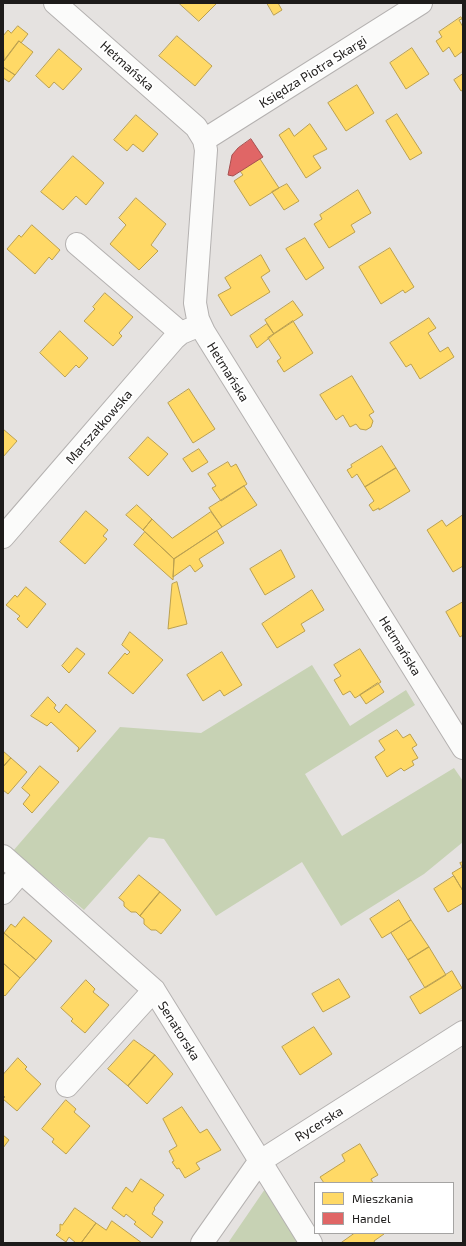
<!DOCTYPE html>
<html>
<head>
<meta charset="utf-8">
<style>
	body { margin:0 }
	#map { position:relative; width:466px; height:1246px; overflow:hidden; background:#e5e2e0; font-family:"Exo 2",sans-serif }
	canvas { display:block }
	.frame { position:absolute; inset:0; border:4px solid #1d1b1a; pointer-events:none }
	.legend { position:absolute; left:314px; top:1182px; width:140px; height:52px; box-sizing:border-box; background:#fff; border:1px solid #a5a4a3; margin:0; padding:5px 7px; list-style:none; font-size:12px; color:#1d1b1a }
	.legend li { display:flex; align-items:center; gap:8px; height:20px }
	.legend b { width:20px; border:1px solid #a5a4a3 }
</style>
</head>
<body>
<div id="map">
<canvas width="466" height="1246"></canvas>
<div class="frame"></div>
<ul class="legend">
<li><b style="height:11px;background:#ffd966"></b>Mieszkania</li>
<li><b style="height:11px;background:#e06666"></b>Handel</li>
</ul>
</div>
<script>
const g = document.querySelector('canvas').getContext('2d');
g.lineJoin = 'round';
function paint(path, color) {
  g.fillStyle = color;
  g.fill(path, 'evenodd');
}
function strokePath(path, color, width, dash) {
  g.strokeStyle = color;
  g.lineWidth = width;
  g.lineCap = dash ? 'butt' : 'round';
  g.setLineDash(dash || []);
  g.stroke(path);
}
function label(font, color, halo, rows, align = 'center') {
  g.font = font + ' "Exo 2",sans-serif';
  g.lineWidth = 4;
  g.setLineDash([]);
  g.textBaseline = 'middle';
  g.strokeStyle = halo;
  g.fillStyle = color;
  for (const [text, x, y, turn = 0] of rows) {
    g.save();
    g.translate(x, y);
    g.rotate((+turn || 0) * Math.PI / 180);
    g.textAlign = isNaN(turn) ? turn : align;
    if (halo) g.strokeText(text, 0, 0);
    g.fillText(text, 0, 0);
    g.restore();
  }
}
paint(new Path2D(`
	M312,665l38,61 56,-36 9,15 -110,69 37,62 112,-68 9,13v61l-39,32 -83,52 -39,-64 -86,54 -52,-77 -15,-2 -65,73 -71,-59 107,-124 81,6z
	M265,1189l33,54h-70z`), '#c7d2b4');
const homes = new Path2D(`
	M179,3h38l-18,18z
	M267,3h11l4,7 -8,5z
	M461,17l1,2 -3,1 4,7v24l-8,6 -6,-10 -6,5 -7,-11 6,-4 -3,-5z
	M18,26l10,8 -7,9 -2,-2 -15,20 -1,-25 5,-6 3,3z
	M177,36l35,30 -17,20 -36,-30z
	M19,41l14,11 -18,23 -12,-8v-5z
	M412,48l17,26 -23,15 -16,-26z
	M59,49l23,20 -19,21 -9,-8 -5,6 -13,-12z
	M3,67l12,8 -6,7 -6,-4z
	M463,74v16l-2,1 -7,-11z
	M357,85l17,28 -28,18 -18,-28z
	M397,114l25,39 -12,7 -24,-39z
	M136,115l22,19 -15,18 -10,-8 -6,7 -13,-11z
	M310,124l17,25 -14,7 8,12 -15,10 -27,-43 10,-7 5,8z
	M73,156l31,27 -18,22 -10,-9 -13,14 -22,-18z
	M260,159l19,29 -29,18 -16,-25 9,-6 -3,-4z
	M287,184l12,17 -15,9 -12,-18z
	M358,190l13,23 -20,12 4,7 -26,16 -15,-24 8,-5 -2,-4z
	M136,198l30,26 -15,21 7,6 -19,19 -29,-26 16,-19 -7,-7z
	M32,225l28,25 -8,10 -3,-3 -14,17 -28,-25 12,-14 2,2z
	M305,238l19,30 -18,12 -20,-31z
	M390,248l24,39 -9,6 -2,-3 -22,14 -22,-37z
	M261,255l9,16 -9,6 9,15 -39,24 -13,-21 13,-7 -6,-10z
	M105,293l28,24 -14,16 3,3 -9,10 -29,-25 11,-12 -2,-2z
	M293,301l10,14 -29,19 -9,-14z
	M429,318l7,10 -8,5 12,19 8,-5 6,10 -34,22 -9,-15 -5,3 -16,-24z
	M293,321l20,32 -29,19 -7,-11 4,-3 -13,-20z
	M267,324l7,10 -17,14 -7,-12z
	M60,331l28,27 -9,10 -3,-3 -11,12 -25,-24z
	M352,376l22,36 -5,3 4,6 -2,6 -5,3 -6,-1 -4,-5 -6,3 -7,-12 -7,5 -16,-25z
	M189,389l26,40 -22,14 -25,-40z
	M3,429l14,12 -14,16z
	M148,437l20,17 -20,22 -19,-18z
	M382,446l14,22 -31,19 -8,-13 -5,4 -5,-8 5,-3 -1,-2z
	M199,449l9,13 -16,10 -9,-13z
	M228,462l3,5 5,-3 11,20 -26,17 -9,-13 4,-2 -8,-12z
	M396,468l14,23 -31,19v-2l-6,3 -4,-6 5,-4 -9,-14z
	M244,486l13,19 -35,22 -13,-19z
	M137,505l15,14 -9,11 -17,-15z
	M86,511l22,19 -5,6 4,3 -22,25 -25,-22z
	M211,512l11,15 -48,32 -31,-29 9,-11 20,19z
	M463,515v51l-10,6 -26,-42 15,-10 4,6z
	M217,531l7,12 -25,16 4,7 -8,6 -5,-7 -17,12 1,-18z
	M145,532l29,27 -1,21 -39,-35z
	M281,550l14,27 -30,18 -15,-26z
	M177,582l10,42 -19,5 4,-45z
	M26,587l20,17 -19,24 -10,-9 3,-3 -14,-11 9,-10 2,2z
	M312,590l12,20 -23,14 4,7 -28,17 -15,-24z
	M463,602v33l-3,2 -14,-25z
	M130,632l33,28 -30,34 -25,-21 17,-20 2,2 3,-3 -8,-7z
	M77,648l8,6 -16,19 -7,-7z
	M360,649l21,33 -26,16 -5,-7 -7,4 -9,-15 7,-4 -7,-11z
	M222,652l20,33 -18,11 -4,-6 -17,11 -16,-26z
	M378,683l6,9 -18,12 -6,-9z
	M48,697l8,8 -2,3 5,5 7,-9 30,27 -19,21 2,-4 -28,-26 -4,4 -16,-10z
	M397,730l6,8 7,-4 7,11 -5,3 6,10 -6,3 2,4 -10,6 -3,-3 -14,9 -12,-20 10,-7 -6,-9z
	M3,751l8,7 -8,9z
	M11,758l16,14 -19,22 -5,-4v-23z
	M40,766l19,16 -27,31 -9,-9 7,-9 -8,-7z
	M463,862v29l-11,-18 10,-6 -2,-4z
	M139,875l21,17 -20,24 -4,-4h-5l-7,-6v-4l-5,-4z
	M454,876l9,15v12l-15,9 -14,-23z
	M160,892l21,18 -20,24 -5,-4h-5l-7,-6v-5l-4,-3z
	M399,900l12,20 -29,18 -12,-19z
	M24,917l28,24 -16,19 -32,-27 7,-9 4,3z
	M411,920l18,27 -21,13 -17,-27z
	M4,933l32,27 -16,18 -17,-15z
	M429,947l17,28 -21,13 -17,-28z
	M3,963l17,15 -15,18 -2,-2z
	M452,971l10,17 -42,26 -10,-17z
	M339,979l11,18 -27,15 -11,-18z
	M86,980l9,9 -2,3 16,13 -24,28 -14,-12 2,-2 -12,-11z
	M314,1027l18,27 -32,21 -18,-28z
	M134,1040l21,15 -27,31 -20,-17z
	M155,1055l18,19 -26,30 -19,-18z
	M18,1058l9,9 -2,2 16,15 -24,27 -14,-12 2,-2 -2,-2v-20z
	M66,1100l10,9 -2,3 16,14 -24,28 -14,-12 2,-3 -12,-10z
	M182,1107l18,26 7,-4 14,21 -25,13 4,6 -15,9 -6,-10 -2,1 -5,-7 2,-1 -5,-10 8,-5 -14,-27z
	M3,1135l6,5 -6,8z
	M360,1144l18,31 -7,4 2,4h-49l-4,-6 25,-16 -3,-6z
	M141,1179l23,16 -10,13 1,1 -3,5 11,8 -11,16 -18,-14 2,-2 -10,-8 -2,3 -12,-9 14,-21 6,5z
	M75,1208l21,15 -15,20h-5l-7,-6 -3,5 -10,-7 4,-4v-7l2,1z
	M112,1221l30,22h-61l15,-20 10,7z
	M355,1233h28l1,1 -10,7 1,2h-34z`);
paint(homes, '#ffd966');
strokePath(homes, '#bba04f', 1);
const shops = new Path2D(`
	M251,139l12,18 -30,19 -5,-1 4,-20 6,-7z`);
paint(shops, '#e06666');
strokePath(shops, '#a6504f', 1);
const minor = new Path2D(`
	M55,3l141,124 8,13 2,10 -11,153 3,16 6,13 259,416
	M204,140l217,-137
	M77,244l104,89
	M3,537l171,-198 7,-6 19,-8
	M3,856l151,134 157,253
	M3,893l18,-21
	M67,1086l87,-96
	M202,1243l57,-81 204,-130`);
strokePath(minor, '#b4b1b0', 24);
strokePath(minor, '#fbfbfa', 22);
label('13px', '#1d1b1a', '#fff', [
	["Hetmańska",127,66,42],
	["Księdza Piotra Skargi",313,72,-32],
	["Hetmańska",228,372,58],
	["Marszałkowska",99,427,-49],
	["Hetmańska",400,646,58],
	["Senatorska",179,1031,58],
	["Rycerska",319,1124,-32]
]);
</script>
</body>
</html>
